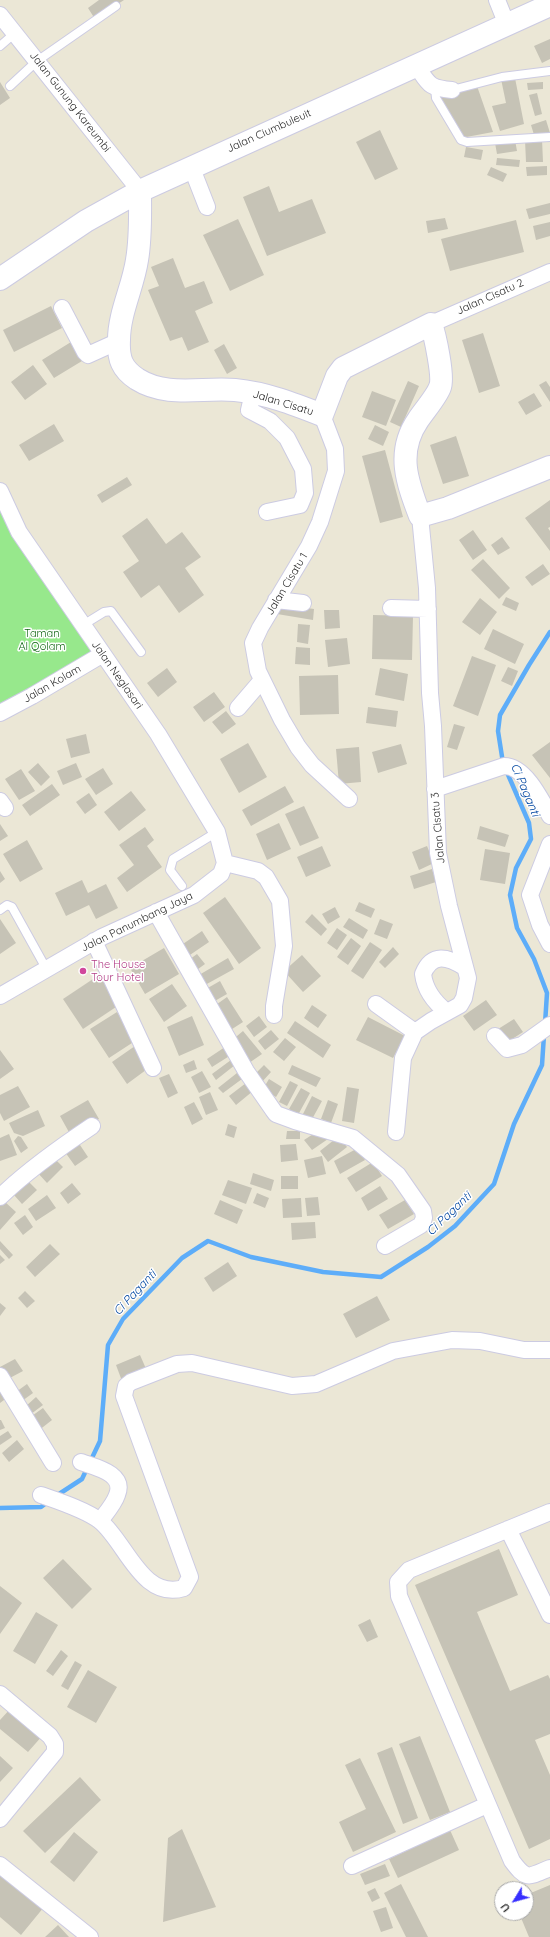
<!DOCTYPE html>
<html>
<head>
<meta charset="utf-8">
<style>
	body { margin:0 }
	#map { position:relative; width:550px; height:1937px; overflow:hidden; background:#ebe7d6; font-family:Quicksand,sans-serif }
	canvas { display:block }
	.north { position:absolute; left:494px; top:1881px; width:40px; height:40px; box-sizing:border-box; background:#fff; border:1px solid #a9a9a9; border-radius:50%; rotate:233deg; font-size:11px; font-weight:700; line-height:16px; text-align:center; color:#272727 }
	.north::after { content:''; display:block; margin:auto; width:14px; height:18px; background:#372fff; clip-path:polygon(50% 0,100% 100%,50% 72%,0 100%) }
</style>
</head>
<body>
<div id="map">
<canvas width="550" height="1937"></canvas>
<div class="north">U</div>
</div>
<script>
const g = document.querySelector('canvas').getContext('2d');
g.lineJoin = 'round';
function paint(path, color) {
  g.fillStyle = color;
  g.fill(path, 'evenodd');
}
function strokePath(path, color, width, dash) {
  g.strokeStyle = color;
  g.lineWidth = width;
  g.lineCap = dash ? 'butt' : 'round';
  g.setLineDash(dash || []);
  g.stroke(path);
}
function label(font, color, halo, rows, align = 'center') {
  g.font = font + ' Quicksand,sans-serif';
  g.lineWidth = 3;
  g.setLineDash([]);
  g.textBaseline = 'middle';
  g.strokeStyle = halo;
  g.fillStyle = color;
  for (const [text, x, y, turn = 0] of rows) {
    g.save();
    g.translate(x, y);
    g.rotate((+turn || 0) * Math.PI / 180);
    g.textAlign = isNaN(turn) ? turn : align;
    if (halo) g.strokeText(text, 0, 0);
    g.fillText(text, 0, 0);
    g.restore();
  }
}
paint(new Path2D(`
	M0,491l103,163 -103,59z`), '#97e88c');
strokePath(new Path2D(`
	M503,763l-5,-32 2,-16 29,-50 21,-33
	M506,770l23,53 2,16 -15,29 -6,27 7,33 17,31 13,34 -2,31
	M56,1496l26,-17 18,-38 8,-96 15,-26 59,-61 26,-17 43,16 72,15 58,5 47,-30 27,-21 39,-42 20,-60 28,-59 2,-30
	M0,1508l41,-1 8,-6`), '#5dadf9', 4.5);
paint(new Path2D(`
	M99,0h25l-29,19 -7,-11z
	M550,39v20l-8,4 -8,-17z
	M515,78l9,46 -24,7 -8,-25 14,-3 -5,-24z
	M0,82l10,16 -10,7z
	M543,82v7l-15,1 -1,-7z
	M477,86l16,46 -32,6 -24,-42z
	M537,93l5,21 -7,2 -6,-21z
	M546,120l4,13 -15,5 -4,-13z
	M380,130l18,39 -23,11 -19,-38z
	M542,139l1,23h-17l-1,-22z
	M515,140l2,11 -20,3 -2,-11z
	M466,147l17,3 -2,10 -17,-3z
	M497,158l23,2 -1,7 -23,-2z
	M547,166v9l-20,1 -1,-9z
	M491,167l16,7 -4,8 -16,-7z
	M269,186l10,26 33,-13 14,34 -59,23 -24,-59z
	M550,203v11l-21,5 -3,-10z
	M445,218l3,11 -20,4 -2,-12z
	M238,219l26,56 -34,16 -27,-56z
	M516,220l8,32 -74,19 -9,-32z
	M550,222v14l-14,4 -3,-14z
	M173,258l12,30 19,-7 9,22 -18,8 14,31 -21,9 -6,-14 -12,4 -22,-51 11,-4 -8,-19z
	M51,306l11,22 -48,24 -11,-22z
	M483,333l17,53 -21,7 -17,-53z
	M71,342l11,19 -28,17 -12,-18z
	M224,344l13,24 -10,6 -13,-24z
	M33,365l14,19 -22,16 -14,-18z
	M408,381l11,5 -18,41 -11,-5z
	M546,381l4,6v15l-11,-17z
	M372,391l24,9 -10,26 -24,-9z
	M534,393l8,13 -16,9 -8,-13z
	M54,424l10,17 -35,20 -10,-16z
	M375,425l14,7 -6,14 -15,-7z
	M456,436l13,40 -26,8 -13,-39z
	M385,450l18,67 -23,6 -18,-67z
	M127,477l5,8 -30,18 -5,-8z
	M550,500v27l-2,1 2,3v20l-25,-33z
	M147,518l19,26 16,-12 19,25 -16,11 19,27 -25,18 -20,-28 -18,13 -18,-26 16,-11 -17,-25z
	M473,530l14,20 -14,10 -14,-20z
	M502,537l8,11 -12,7 -7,-10z
	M483,559l27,29 -11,11 -28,-29z
	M543,564l7,10 -18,12 -7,-9z
	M506,597l13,6 -3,8 -14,-6z
	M480,598l17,14 -17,23 -18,-13z
	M279,604l35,5 -1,11 -36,-6z
	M324,610h15l1,18 -15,1z
	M373,615l40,1 -1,44 -40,-1z
	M298,624l12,1 -2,19 -11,-2z
	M493,629l31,15 -9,20 -31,-15z
	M347,638l3,26 -22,3 -3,-27z
	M296,647l14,1v17l-15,-1z
	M472,656l24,9 -18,51 -25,-10z
	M508,667l10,4 -6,15 -11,-5z
	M167,668l10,14 -19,15 -11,-14z
	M380,668l28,6 -4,27 -29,-6z
	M338,675l1,39 -39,1 -1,-39z
	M214,692l11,15 -21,15 -11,-15z
	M368,707l30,4 -2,16 -30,-4z
	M226,711l10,13 -14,10 -10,-12z
	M454,724l11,3 -8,23 -10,-3z
	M86,734l4,19 -19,5 -5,-19z
	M550,742v36l-18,-23z
	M248,743l19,34 -28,16 -19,-34z
	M401,744l6,20 -29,9 -6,-21z
	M359,747l2,35 -22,2 -3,-35z
	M38,763l12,14 -9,9 -13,-14z
	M76,763l6,14 -19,8 -6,-14z
	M103,768l10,16 -17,11 -11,-16z
	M21,769l14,22 -16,9 -14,-21z
	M52,784l8,11 -30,21 -8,-11z
	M285,786l9,16 -43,24 -9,-16z
	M131,791l15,19 -27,21 -15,-19z
	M89,793l8,12 -12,9 -9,-12z
	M304,806l15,32 -19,8 -15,-32z
	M279,823l12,26 -24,11 -11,-26z
	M0,824l8,12 -8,5z
	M480,826l29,9 -4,12 -28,-8z
	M145,827l9,13 -7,6 15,21 -35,25 -10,-14 17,-13 -15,-20z
	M27,840l16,29 -23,13 -17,-28z
	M322,846l9,20 -25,11 -9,-20z
	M427,846l7,17 -15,7 -7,-18z
	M485,849l25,4 -5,31 -25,-4z
	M432,869l4,13 -22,7 -4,-13z
	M0,871l5,8 -5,4z
	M82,880l6,13 18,-9 12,24 -22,11 -7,-14 -23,11 -11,-23z
	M225,897l36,51 -22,16 -36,-51z
	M359,902l16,7 -4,9 -16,-7z
	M335,907l5,10 -12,7 -6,-10z
	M312,914l15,15 -6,7 -16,-14z
	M349,918l19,12 -5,9 -20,-12z
	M0,919l16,24 -16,11z
	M380,919l13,5 -6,15 -13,-5z
	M337,928l10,7 -10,15 -10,-7z
	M202,931l7,11 -25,17 -7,-11z
	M351,938l10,8 -13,19 -11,-8z
	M370,942l12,8 -19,29 -12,-8z
	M393,947l6,7 -14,14 -6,-6z
	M164,948l15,26 -34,20 -15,-26z
	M197,954l8,10 -11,8 -8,-10z
	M302,955l19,21 -18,16 -19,-21z
	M228,958l6,11 -29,16 -6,-10z
	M99,975l20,30 -36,24 -20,-30z
	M220,981l7,13 -14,8 -7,-13z
	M172,984l15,22 -23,16 -15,-23z
	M227,997l16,25 -14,9 -16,-24z
	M486,1000l11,15 -23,16 -11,-15z
	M312,1005l15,10 -9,13 -14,-10z
	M117,1012l18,29 -26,17 -19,-29z
	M192,1016l12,29 -25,11 -12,-29z
	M259,1016l8,11 -13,10 -8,-11z
	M368,1017l37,19 -12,22 -37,-18z
	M514,1019l9,13 -20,13 -8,-14z
	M295,1021l36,24 -8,13 -36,-25z
	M271,1030l8,9 -14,11 -7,-9z
	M243,1031l19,23 -13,9 -18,-22z
	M285,1038l11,9 -12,14 -11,-9z
	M135,1046l15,21 -23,17 -15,-22z
	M225,1047l6,8 -19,12 -5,-8z
	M0,1050l14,19 -14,10z
	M194,1060l3,9 -11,4 -3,-8z
	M231,1060l4,5 -19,15 -4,-6z
	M264,1065l7,7 -10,11 -8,-7z
	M292,1065l29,13 -5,9 -28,-13z
	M202,1071l9,16 -12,6 -8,-16z
	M237,1073l5,6 -19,14 -5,-5z
	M169,1074l9,19 -10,5 -9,-20z
	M269,1079l13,8 -6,10 -13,-8z
	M290,1081l8,4 -11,21 -8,-4z
	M246,1083l7,8 -17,14 -7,-9z
	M18,1086l12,21 -26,14 -4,-8v-18z
	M347,1087l12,2 -5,34 -12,-2z
	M301,1088l9,5 -12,22 -9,-6z
	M210,1092l8,18 -12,5 -7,-18z
	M312,1096l10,5 -11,20 -9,-5z
	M88,1100l11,19 -29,15 -10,-18z
	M328,1100l10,4 -7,19 -10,-4z
	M194,1102l9,17 -11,6 -8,-18z
	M38,1110l7,16 -22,10 -9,-3 -5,-10z
	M228,1124l9,3 -3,11 -9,-3z
	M321,1129l7,10 -16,11 -8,-10z
	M287,1131h13v8h-14z
	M9,1134l8,21 -17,6v-23z
	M18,1136l3,1 7,11 -7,5 -7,-12z
	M339,1136l8,11 -19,15 -8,-11z
	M78,1142l10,15 -13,9 -10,-14z
	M296,1144l2,16 -17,2 -1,-17z
	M358,1148l7,12 -25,14 -6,-13z
	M322,1156l4,18 -18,4 -4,-18z
	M53,1157l10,10 -16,16 -10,-11z
	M373,1162l9,14 -26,16 -9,-14z
	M253,1173l21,7 -3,11 -21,-7z
	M281,1176h17v13h-17z
	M228,1180l24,8 -6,16 -24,-9z
	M28,1181l9,9 -15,14 -8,-9z
	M72,1183l9,11 -13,10 -8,-11z
	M380,1186l8,13 -20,12 -7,-13z
	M257,1193l12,5 -4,10 -12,-5z
	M47,1195l9,13 -20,13 -8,-12z
	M318,1197l2,18 -13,1 -2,-18z
	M301,1198l1,19 -19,1 -1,-19z
	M220,1200l23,10 -6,14 -23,-10z
	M405,1200l9,14 -26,15 -9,-14z
	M4,1201l12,11 -16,18v-25z
	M25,1215l8,12 -10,8 -9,-12z
	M315,1222l1,16 -24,2 -1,-17z
	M0,1241l13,14 -4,4 -9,-10z
	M50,1244l10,10 -25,23 -9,-10z
	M0,1255l5,5 -5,4z
	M228,1262l9,14 -24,16 -9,-14z
	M25,1291l10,10 -8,7 -9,-10z
	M377,1296l13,24 -34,18 -13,-24z
	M0,1303l6,5 -6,8z
	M140,1355l7,16 -25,10 -6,-16z
	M15,1359l8,12 -17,9 -6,-13z
	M27,1384l6,9 -11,8 -6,-9z
	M0,1387l8,10 -8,6z
	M36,1397l7,8 -12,9 -6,-7z
	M43,1408l9,12 -14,11 -9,-13z
	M0,1420h1l4,8 -5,2z
	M8,1431l4,6 -12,8v-9z
	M17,1440l7,9 -15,13 -7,-9z
	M499,1549l19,46 -41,17 33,79 38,-16 2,4v55l-15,6 15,35v64l-21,10 -114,-264z
	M63,1559l29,30 -20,20 -29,-31z
	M0,1586l22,17 -22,31z
	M36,1612l22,13 -23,39 -22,-13z
	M370,1619l8,18 -11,5 -9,-17z
	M61,1650l7,6 -15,20 -7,-5z
	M75,1661l7,4 -14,25 -7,-4z
	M88,1670l29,17 -21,36 -29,-16z
	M11,1708l32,27 -15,17 -28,-23v-9z
	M420,1736l30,76 -20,8 -31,-76z
	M392,1747l26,71 -15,6 -26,-71z
	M0,1756l13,12 -13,14z
	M360,1758l36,74 -43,20 -14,-30 27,-13 -21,-44z
	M80,1777l21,23 -56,53 -22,-22z
	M182,1829l34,78 -53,15 5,-84z
	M450,1830l9,20 -61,28 -9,-19z
	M74,1832l24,20 -24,30 -24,-20z
	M385,1864l5,12 -25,9 -5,-11z
	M0,1869l44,38 -23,28 -21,-18z
	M401,1884l27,53h-22l-22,-44z
	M550,1885v52h-21l-10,-24h7v-18z
	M375,1888l5,10 -8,4 -5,-10z
	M386,1907l7,21 -12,4 -8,-21z
	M58,1925l11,12h-24z`), '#c6c3b6');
const lane = new Path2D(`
	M0,46l15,-13
	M10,86l27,-25 79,-55
	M435,88l1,10 25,42 6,2 83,-5
	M452,90l50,-13 48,-6
	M83,625l21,-13 7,-1 30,41
	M182,886l-12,-16 3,-11 44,-27
	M0,910l7,-5 5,2 35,63`);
const street = new Path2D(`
	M497,0l10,25
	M0,15l140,176
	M416,65c13,19 12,23 36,25
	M191,166l16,41
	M62,308l23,44 3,3 31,-14
	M431,324l119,-52
	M253,393l-4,17 21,11 17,17 16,31 2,24 -5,12 -33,7
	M322,415l13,34 1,22 -16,51 -11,24 -49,82 -7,15 5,28 24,49 16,27 14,18 37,34
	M0,491l19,41 139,202 59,98 8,31
	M276,600l27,3
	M391,608l37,1
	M238,708l24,-28
	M0,713l32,-17 71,-42
	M435,789l69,-23c21,0 37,33 46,50
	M0,801l5,7
	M550,844l-20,51 10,30 10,19
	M225,863l33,8 8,6 14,24 4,45 -10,60v9
	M156,912l90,159 27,39 3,4 19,7 58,17 45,37 25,36 1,7 -3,7 -36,21
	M94,941l59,127
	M0,996l102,-59 92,-42 27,-21 4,-11
	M376,1004l39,28
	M447,1012c-13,-10 -22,-22 -24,-38 9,-22 25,-17 41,-7
	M495,1036l12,13 15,-4 28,-20
	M396,1132l7,-74 12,-26 16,-11 29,-16 4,-7 4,-20 -19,-72 -11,-53 -5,-127 -3,-33 -3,-105 -7,-72
	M0,1197c28,-27 59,-49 92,-71
	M0,1376l53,87
	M81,1462c13,5 45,11 36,33 -3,9 -11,18 -17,26
	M41,1495c17,6 45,15 59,26 26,21 42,80 84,67l6,-11 -66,-181 2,-10 5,-4 46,-18 15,-1 100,23 24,-2 77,-33 59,-11 28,1 44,9h26
	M550,1512l-141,58 -11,12 1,14 113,265c15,20 16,16 38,7
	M508,1529l42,86
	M0,1694l50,42 5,8v8l-55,67
	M0,1865l90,72
	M352,1866l135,-61`);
const secondary = new Path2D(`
	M140,191c0,23 1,46 -3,69 -4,27 -18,53 -18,80 -1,19 3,29 18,39 30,19 65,8 98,11 31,3 59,14 87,25l15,-39 6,-8 88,-44c4,11 13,53 9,63 -3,9 -16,24 -22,33 -22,32 -11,62 2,96l28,-8 102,-41
	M0,279l86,-58 54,-30 410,-186`);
strokePath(lane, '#cccbe2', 10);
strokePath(street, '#cccbe2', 18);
strokePath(secondary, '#cccbe2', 24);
strokePath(lane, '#fff', 8);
strokePath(street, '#fff', 16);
strokePath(secondary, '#fff', 22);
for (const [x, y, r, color] of [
	[83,971,4,"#d1479c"]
]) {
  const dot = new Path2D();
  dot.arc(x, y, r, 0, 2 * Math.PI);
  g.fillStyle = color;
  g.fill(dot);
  strokePath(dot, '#fff', 1.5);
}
label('11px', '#272727', '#fff', [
	["Jalan Gunung Kareumbi",70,102,52],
	["Jalan Ciumbuleuit",269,131,-24],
	["Jalan Cisatu 2",490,297,-24],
	["Jalan Cisatu",283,403,17],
	["Jalan Cisatu 1",287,584,-59],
	["Jalan Neglasari",117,675,55],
	["Jalan Kolam",52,684,-30],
	["Jalan Cisatu 3",438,828,-95],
	["Jalan Panumbang Jaya",137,922,-26]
]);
label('11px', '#126814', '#fff', [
	["Taman",42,634],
	["Al Qolam",42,647]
]);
label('11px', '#b23c85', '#fff', [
	["The House",91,965],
	["Tour Hotel",91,978]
], 'left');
label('italic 12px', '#0146a0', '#fff', [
	["Ci Paganti",525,790,67],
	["Ci Paganti",449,1214,-44],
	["Ci Paganti",135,1293,-47]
]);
</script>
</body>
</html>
